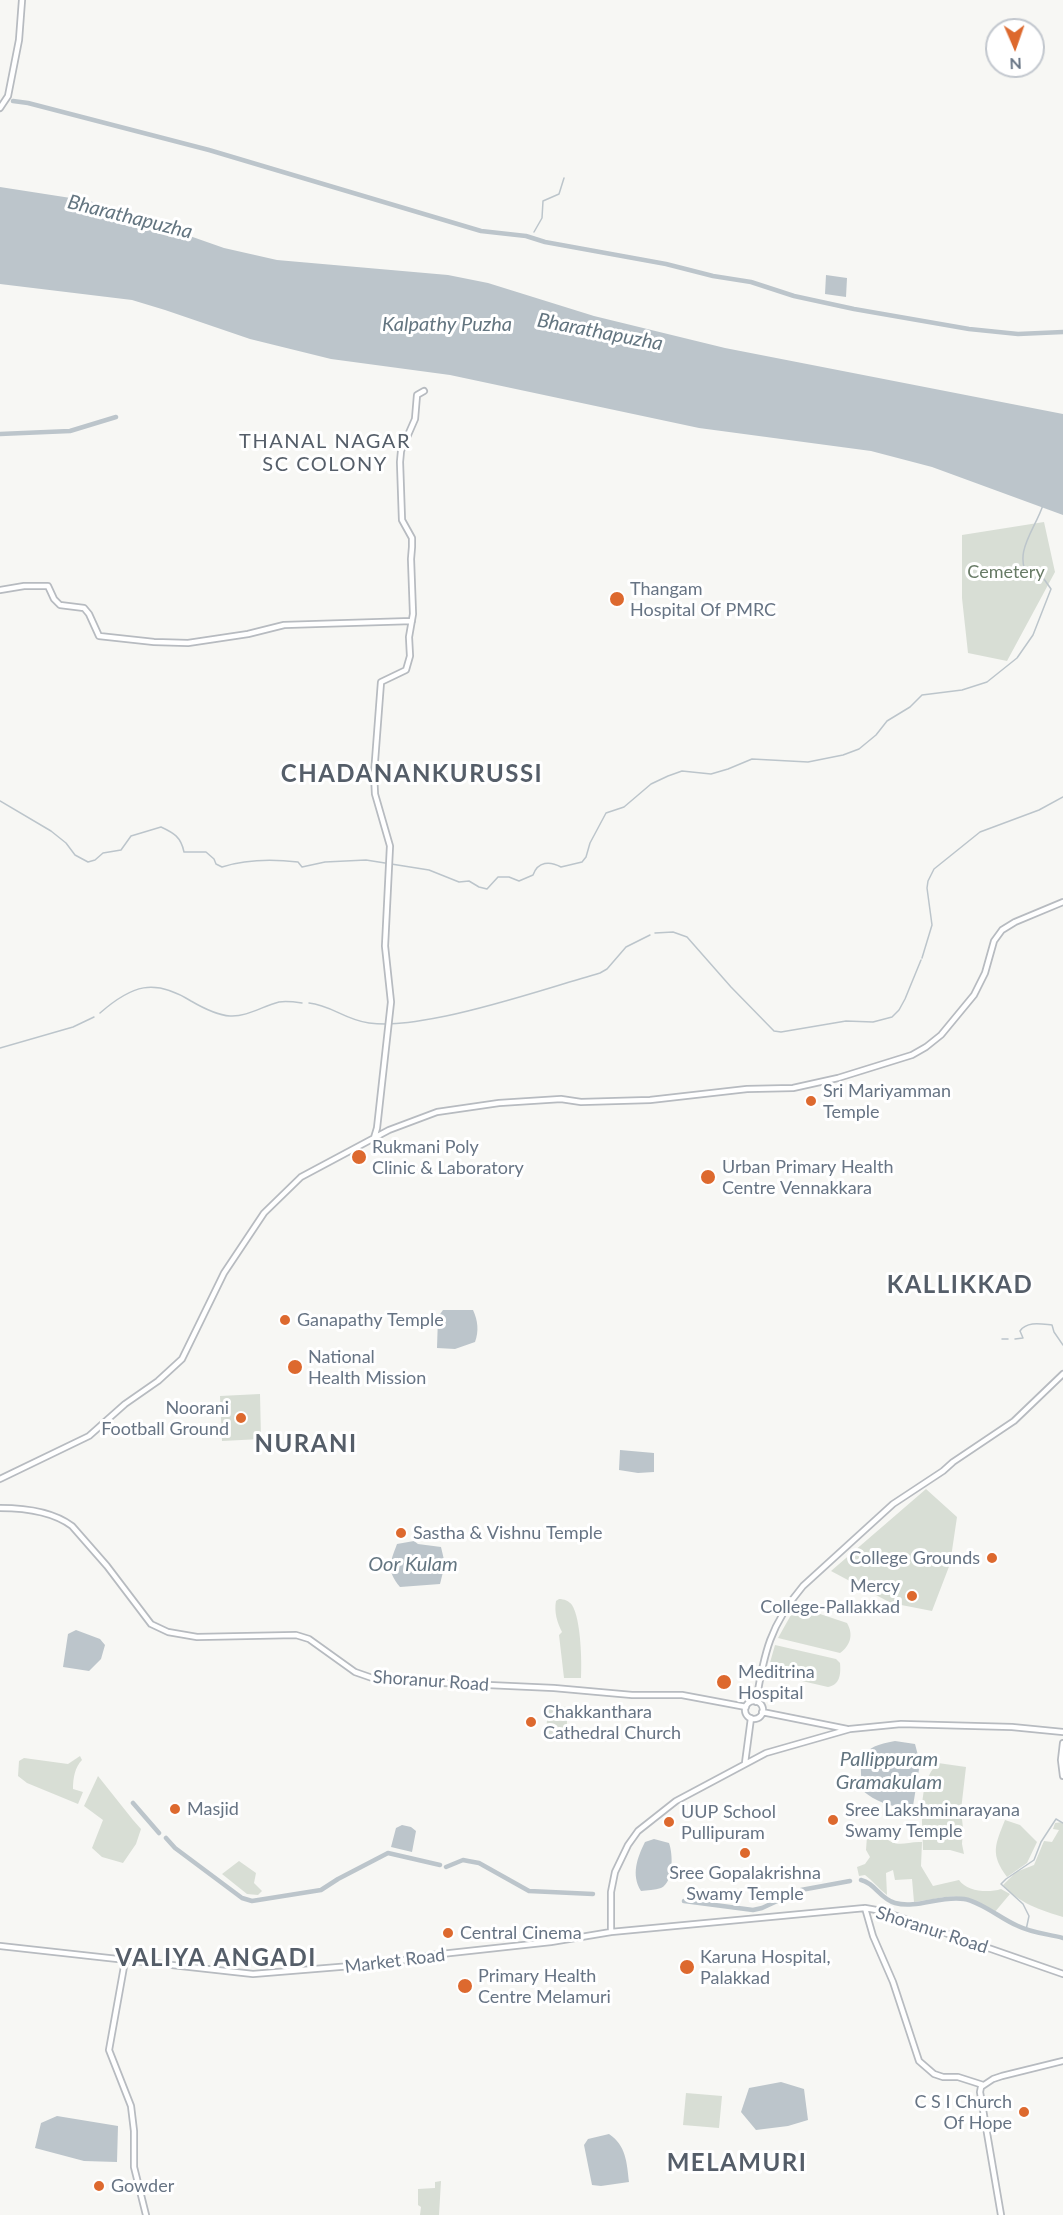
<!DOCTYPE html>
<html>
<head>
<meta charset="utf-8">
<style>
	body { margin:0 }
	#map { position:relative; width:1063px; height:2215px; overflow:hidden; background:#f7f7f4; font-family:Lato,sans-serif }
	canvas { display:block }
	.north { position:absolute; left:985px; top:18px; width:60px; height:60px; box-sizing:border-box; background:#fff; border:2px solid #c2c7ce; border-radius:50%; rotate:178deg; font-size:16px; font-weight:700; line-height:24px; text-align:center; color:#677484 }
	.north::after { content:''; display:block; margin:auto; width:21px; height:27px; background:#dd692e; clip-path:polygon(50% 0,100% 100%,50% 72%,0 100%) }
</style>
</head>
<body>
<div id="map">
<canvas width="1063" height="2215"></canvas>
<div class="north">N</div>
</div>
<script>
const g = document.querySelector('canvas').getContext('2d');
g.lineJoin = 'round';
function paint(path, color) {
  g.fillStyle = color;
  g.fill(path, 'evenodd');
}
function strokePath(path, color, width, dash) {
  g.strokeStyle = color;
  g.lineWidth = width;
  g.lineCap = dash ? 'butt' : 'round';
  g.setLineDash(dash || []);
  g.stroke(path);
}
function label(font, color, halo, rows, align = 'center') {
  g.font = font + ' Lato,sans-serif';
  g.lineWidth = 6;
  g.setLineDash([]);
  g.textBaseline = 'middle';
  g.strokeStyle = halo;
  g.fillStyle = color;
  for (const [text, x, y, turn = 0] of rows) {
    g.save();
    g.translate(x, y);
    g.rotate((+turn || 0) * Math.PI / 180);
    g.textAlign = isNaN(turn) ? turn : align;
    if (halo) g.strokeText(text, 0, 0);
    g.fillText(text, 0, 0);
    g.restore();
  }
}
paint(new Path2D(`
	M1044,522l11,50 -48,89 -39,-8 -6,-55v-63z
	M260,1394l1,45 -39,2 -2,-45z
	M926,1489l31,28 -7,47 -18,47 -41,-8 -60,-32z
	M559,1599c5,0 10,2 13,6 9,14 10,57 9,73h-17l-5,-43 3,-3c-5,-10 -8,-20 -6,-31z
	M796,1606l51,17c7,12 3,23 -7,30l-62,-15z
	M775,1645l61,14 4,4c1,11 0,22 -12,24l-61,-14z
	M548,1706l20,1 -2,29 -20,-2z
	M80,1756l2,4c-7,7 -9,18 -9,29l10,3 -5,12 -51,-21 -9,-7 1,-15 5,-3 44,6z
	M938,1763l28,4 -5,43 2,18 -1,16 2,10 -14,-4h-27c0,-28 -7,-66 15,-87z
	M98,1776l35,44 8,9 -5,15 -13,19 -21,-6 -10,-9 11,-28 -19,-14z
	M1005,1820l15,5 17,17 -10,21 -20,14c-17,-23 -12,-32 -2,-57z
	M1063,1822v95c-21,-6 -46,-15 -60,-32l13,-13 18,-7 10,-24 8,1 7,-12 -6,-1 2,-6z
	M882,1835c15,15 23,6 40,7l-1,24 12,20 26,-6c8,12 30,13 42,9l9,5 -16,19c-36,-24 -40,-16 -80,-11l-2,-23 -17,1 -2,-10 -7,3 1,22c-8,-6 -14,-14 -22,-20l-6,1 -2,-9 8,-3 5,-7 -4,-7 1,-14z
	M239,1861l17,12 -2,10 8,8 -4,4 -11,-1 -25,-20z
	M686,2093l36,3 -3,32 -36,-3z
	M441,2181l-2,34h-19l1,-8 -3,-2v-16l17,-1v-6z`), '#d8ded5');
paint(new Path2D(`
	M0,187l90,14 134,47 53,12 171,15 40,8 106,33 131,32 338,66v101l-131,-48 -61,-16 -172,-23 -249,-53 -119,-16 -81,-20 -85,-29 -33,-10 -132,-16z
	M826,275l21,3 -1,19 -21,-3z
	M443,1310h30c5,11 6,21 2,32l-20,7 -18,-1 1,-31z
	M620,1450l34,3v19l-16,1 -19,-3z
	M414,1541l4,3 23,3 4,17 -5,20 -40,3c-14,-17 -10,-24 -3,-43z
	M76,1630l24,9 5,6 -4,14 -12,12 -26,-4 5,-33z
	M895,1741l20,3 5,19 -7,43c-19,3 -35,-3 -50,-15 -5,-34 -3,-44 32,-50z
	M402,1825l9,2 5,4 -4,21 -21,-5 5,-19z
	M654,1839l15,4c4,11 5,39 -8,45 -6,2 -14,2 -20,3 -10,-16 -4,-33 4,-49z
	M781,2082l23,7 4,31 -20,6 -32,4 -15,-18 8,-24z
	M57,2116l61,10 -1,36 -33,-1 -49,-13 6,-25z
	M609,2134c17,11 18,29 20,48l-28,4 -9,-1 -8,-40 4,-6z`), '#bcc5cb');
strokePath(new Path2D(`
	M534,232l8,-14 1,-17 16,-7 5,-16
	M0,801l51,30 15,12 9,12 13,7 7,-2 8,-7 18,-3 10,-14 30,-9c13,6 20,10 23,25h22l8,7 2,5 6,3c25,-8 50,-8 76,-5l4,5 23,-5 41,-2 63,10 30,12 10,-1 10,6 8,2 11,-12h11l10,4 14,-6c5,-14 17,-14 28,-8l21,-5 4,-5 4,-14 16,-30 18,-6 27,-23 17,-8 14,-5 29,3 17,-5 24,-10 56,3 35,-7 16,-6 17,-14 11,-14 23,-14 12,-12 40,-5 25,-8 30,-24 16,-23 18,-46 -7,-10 -15,-1c-17,-25 6,-48 14,-73
	M655,933l18,-1 14,5 44,50 43,44 7,1 65,-11 27,1 19,-5 7,-7 6,-11 16,-39
	M922,958l10,-33 -5,-37 1,-7 6,-12 46,-37 59,-22 24,-13
	M309,1003c22,2 36,17 60,20 26,3 52,-2 77,-7 53,-11 102,-28 154,-43l7,-4 19,-22 24,-12
	M100,1013c32,-28 54,-35 91,-12 12,7 25,14 39,15 17,1 33,-10 49,-14 7,-1 16,0 23,1
	M0,1048l73,-21 21,-10
	M1002,1339h6
	M1015,1339l8,-1 -3,-7c7,-10 21,-7 32,-6l2,7 9,13
	M1026,1930l3,-14 -6,-12 -22,-20 5,-5 28,-19 7,-18 15,-23 7,4`), '#bcc5cb', 1.5);
strokePath(new Path2D(`
	M13,101l15,2 181,47 272,81 45,5 19,6 121,22 47,12 38,6 43,14 60,13 115,20 49,5 45,-2
	M0,434l70,-3 46,-14
	M133,1803l26,30
	M166,1838l9,10 67,50 10,3 69,-11 17,-11 50,-26 52,12
	M446,1867l17,-7 5,1 11,2 50,28 64,3
	M861,1880c14,3 19,19 34,23 22,6 46,-8 69,-4 18,3 37,20 54,27 14,7 30,8 45,12
	M684,1901l69,9 9,-2 39,-18 49,-9`), '#bcc5cb', 4.5);
const secondary = new Path2D(`
	M0,108l8,-12 11,-56 3,-40
	M0,590l24,-4h24l6,13 6,6 24,3 5,6 10,22 55,6 34,1 60,-9 36,-9 128,-4
	M374,1138l3,-10 14,-126 -6,-56 5,-100 -15,-52 -1,-20 7,-92 25,-12 4,-14 -1,-19 4,-23 -2,-55 1,-12v-9l-10,-18 -2,-58 1,-11 14,-32 2,-24 7,-4
	M0,1479l89,-43 36,-32 33,-23 24,-22 42,-86 40,-60 37,-36 88,-47 48,-18 62,-9 62,-4 20,3 69,-2 97,-11 46,-1 45,-10 74,-23 14,-8 15,-12 33,-40 11,-22 9,-32 8,-11 13,-8 48,-20
	M0,1508c24,0 52,3 72,18l35,40 44,58 17,8 29,5 99,-2 13,4 46,33 23,8 176,8 78,7h50l64,12
	M745 1710a9 9 0 1 1 18 0a9 9 0 1 1-18 0Z
	M756,1702c8,-49 14,-77 47,-116l90,-82 50,-33 10,-9 61,-41 49,-47
	M762,1712l85,17
	M1063,1743l-2,17 2,16
	M745,1763l6,-45
	M865,1908l8,28 20,46 26,79 15,13 9,3h15l25,8
	M611,1932v-40l4,-20 13,-27 10,-14 38,-30 90,-48 84,-24 51,-5 111,3 51,5
	M0,1946l253,28 135,-11 44,-8 119,-13 60,-10 254,-24 17,3 181,63
	M125,1961l-16,89 22,56 3,25v36l12,48
	M1001,2215l-21,-123 1,-5 12,-8 9,-3 61,-15`);
strokePath(secondary, '#b7bbc0', 8);
strokePath(secondary, '#fff', 4.5);
for (const [x, y, r, color] of [
	[617,599,8,"#dd692e"],
	[811,1101,6,"#dd692e"],
	[359,1157,8,"#dd692e"],
	[708,1177,8,"#dd692e"],
	[285,1320,6,"#dd692e"],
	[295,1367,8,"#dd692e"],
	[241,1418,6,"#dd692e"],
	[401,1533,6,"#dd692e"],
	[992,1558,6,"#dd692e"],
	[912,1596,6,"#dd692e"],
	[724,1682,8,"#dd692e"],
	[531,1722,6,"#dd692e"],
	[175,1809,6,"#dd692e"],
	[833,1820,6,"#dd692e"],
	[669,1822,6,"#dd692e"],
	[745,1853,6,"#dd692e"],
	[448,1933,6,"#dd692e"],
	[687,1967,8,"#dd692e"],
	[465,1986,8,"#dd692e"],
	[1024,2112,6,"#dd692e"],
	[99,2186,6,"#dd692e"]
]) {
  const dot = new Path2D();
  dot.arc(x, y, r, 0, 2 * Math.PI);
  g.fillStyle = color;
  g.fill(dot);
  strokePath(dot, '#fff', 2);
}
label('18px', '#687b66', '#fff', [
	["Cemetery",1006,572]
]);
label('18px', '#677484', '#fff', [
	["Thangam",630,589],
	["Hospital Of PMRC",630,610],
	["Sri Mariyamman",823,1091],
	["Temple",823,1112],
	["Rukmani Poly",372,1147],
	["Clinic & Laboratory",372,1168],
	["Urban Primary Health",722,1167],
	["Centre Vennakkara",722,1188],
	["Ganapathy Temple",297,1320],
	["National",308,1357],
	["Health Mission",308,1378],
	["Noorani",229,1408,"right"],
	["Football Ground",229,1429,"right"],
	["Sastha & Vishnu Temple",413,1533],
	["College Grounds",980,1558,"right"],
	["Mercy",900,1586,"right"],
	["College-Pallakkad",900,1607,"right"],
	["Meditrina",738,1672],
	["Hospital",738,1693],
	["Chakkanthara",543,1712],
	["Cathedral Church",543,1733],
	["Masjid",187,1809],
	["Sree Lakshminarayana",845,1810],
	["Swamy Temple",845,1831],
	["UUP School",681,1812],
	["Pullipuram",681,1833],
	["Sree Gopalakrishna",745,1873,"center"],
	["Swamy Temple",745,1894,"center"],
	["Central Cinema",460,1933],
	["Karuna Hospital,",700,1957],
	["Palakkad",700,1978],
	["Primary Health",478,1976],
	["Centre Melamuri",478,1997],
	["C S I Church",1012,2102,"right"],
	["Of Hope",1012,2123,"right"],
	["Gowder",111,2186]
], 'left');
label('18px', '#677484', '#fff', [
	["Shoranur Road",431,1681,4],
	["Shoranur Road",932,1930,18],
	["Market Road",395,1961,-7]
]);
label('italic 20px', '#637580', '#fff', [
	["Bharathapuzha",130,217,14],
	["Kalpathy Puzha",447,325],
	["Bharathapuzha",600,332,11],
	["Oor Kulam",413,1565],
	["Pallippuram",889,1760],
	["Gramakulam",889,1783]
]);
g.letterSpacing = '1.5px';
label('20px', '#555e69', '#fff', [
	["THANAL NAGAR",325,442],
	["SC COLONY",325,465]
]);
g.letterSpacing = '0px';
g.letterSpacing = '1.5px';
label('bold 24px', '#555e69', '#fff', [
	["CHADANANKURUSSI",412,774],
	["KALLIKKAD",960,1285],
	["NURANI",306,1444],
	["VALIYA ANGADI",216,1958],
	["MELAMURI",737,2163]
]);
g.letterSpacing = '0px';
</script>
</body>
</html>
